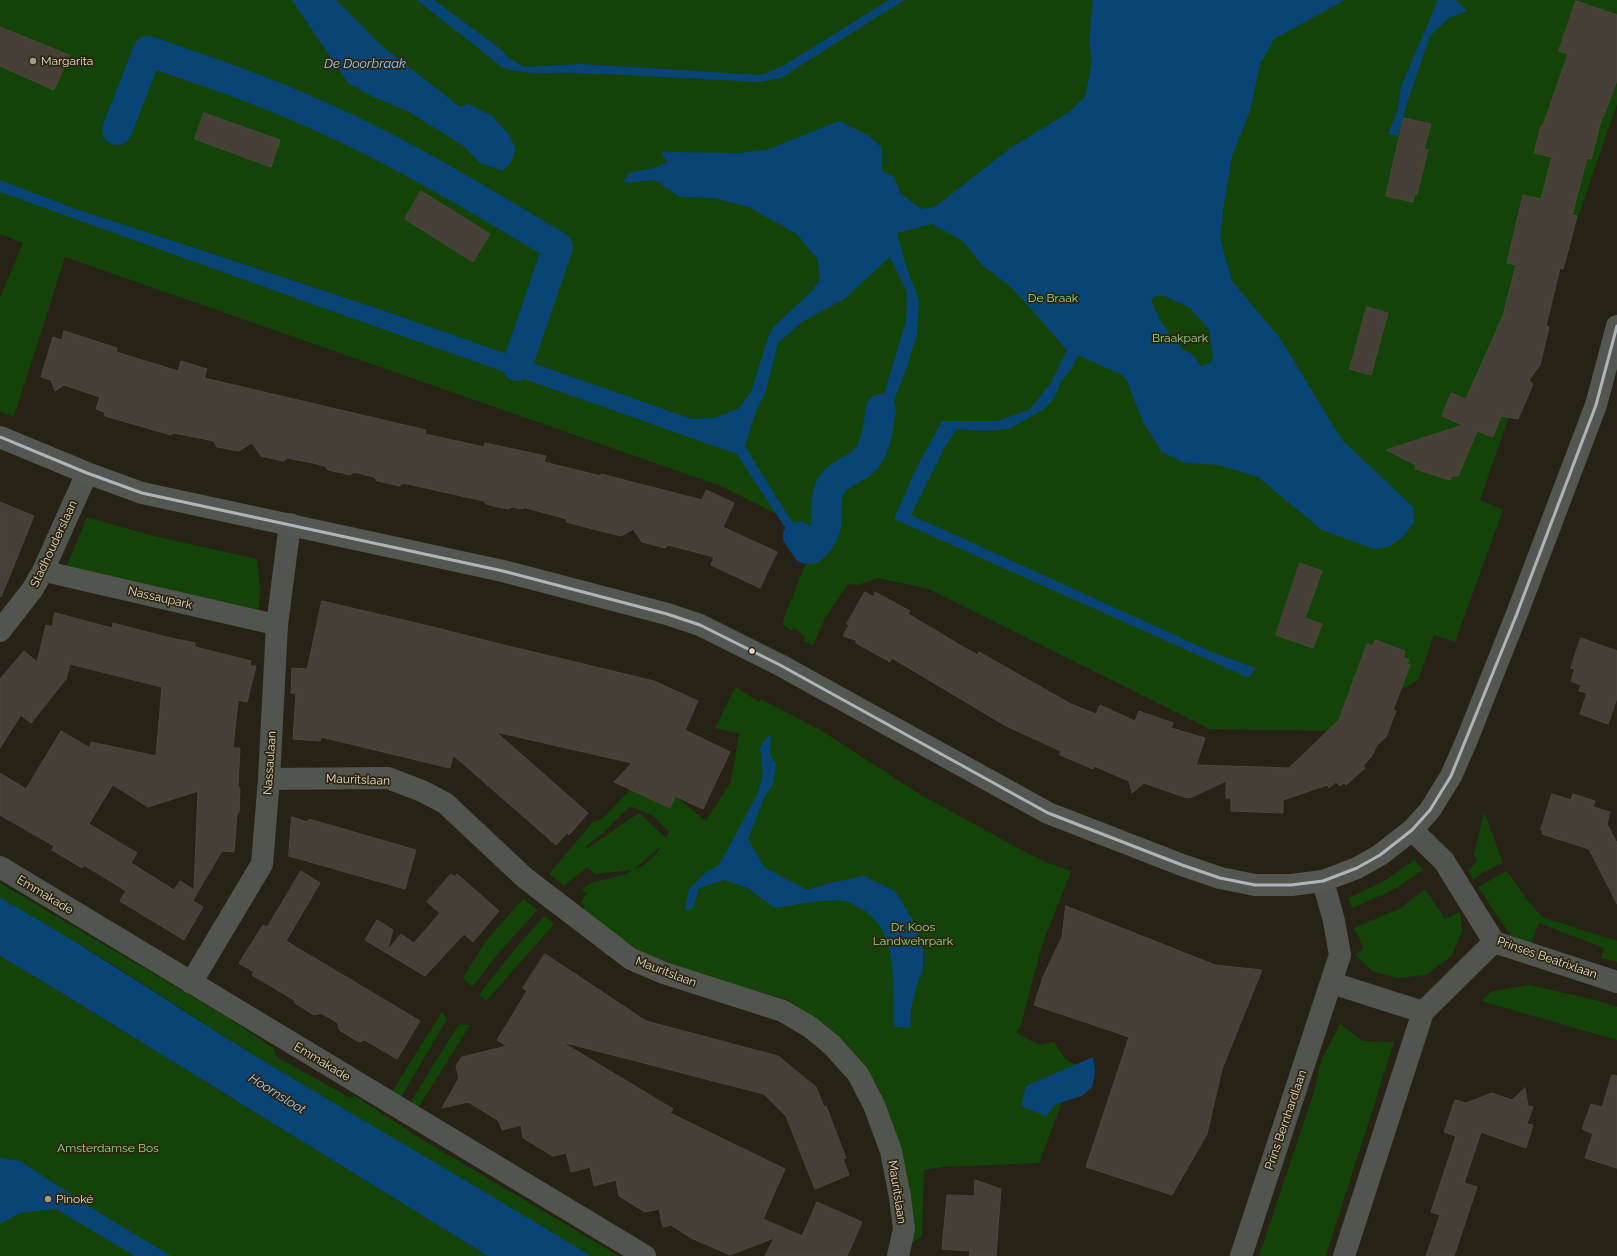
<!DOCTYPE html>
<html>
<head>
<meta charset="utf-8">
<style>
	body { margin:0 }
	canvas { display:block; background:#262215 }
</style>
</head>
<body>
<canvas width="1617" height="1256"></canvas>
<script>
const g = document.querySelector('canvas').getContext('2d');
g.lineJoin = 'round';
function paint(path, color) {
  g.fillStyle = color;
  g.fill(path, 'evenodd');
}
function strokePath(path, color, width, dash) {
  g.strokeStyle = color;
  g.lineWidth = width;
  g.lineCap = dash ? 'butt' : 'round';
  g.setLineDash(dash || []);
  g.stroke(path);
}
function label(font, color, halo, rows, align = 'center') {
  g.font = font + ' Raleway,sans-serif';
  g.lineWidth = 3.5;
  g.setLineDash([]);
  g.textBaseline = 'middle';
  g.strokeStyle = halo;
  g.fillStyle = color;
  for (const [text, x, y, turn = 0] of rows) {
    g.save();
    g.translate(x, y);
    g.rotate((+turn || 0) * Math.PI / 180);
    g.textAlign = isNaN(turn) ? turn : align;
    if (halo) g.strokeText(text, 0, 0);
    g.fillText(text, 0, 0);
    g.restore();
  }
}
paint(new Path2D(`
	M0,0h1617v104l-137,396 23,10 -48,132 -21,-7 -16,45 -89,51 -119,-2 -281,-140 -51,-11 -20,7 -10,-1 -23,34 -12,27 -9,-4 1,-5 -11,-8 -2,3 -9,-7v-4l24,-59 -26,-45 -60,-30 -656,-229 -51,160 -14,-6v-113l23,-55 -23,-9z
	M87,517l66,19 104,23 3,28 -1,24 -193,-43z
	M735,687l24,15 2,-3 61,32 99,64 106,58 21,10 23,8 -29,74 -22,83 -4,5 23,12 15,-3 11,17 11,6 -37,98 -97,4 -18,3 -2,66 -11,8 -4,-72 -28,-83 -23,-35 -33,-31 -35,-23 -98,-29 -52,-21 -56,-40 3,-4 -4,-3 6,-10 -6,-3 10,-7 35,-9 6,-4 -37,4 -8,-7 -23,19 -15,-12 44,-52 9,-3 28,-29 39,18 6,-12 31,25 25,-39 8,-48 -24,-6zM630,806l24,10 15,16 -3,6 -27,-25 -51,35 -2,-2 17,-13zM661,846c-6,11 -16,20 -28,24z
	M1484,812l19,51 -19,9 -11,7 -4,-8 8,-10 -3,-6z
	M1414,860l9,10 -30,20 -41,18 -4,-10 35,-16z
	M1507,871l21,30 14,16 75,24v21l-16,-4 3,-10 -65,-25 -8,21 -20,-8 -33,-49z
	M0,883l225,133 48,32 4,9 73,41 5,-2 66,43 198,117h-30l-334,-200 -151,-97 -104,-60z
	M1425,889l20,30 15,-7 2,18 -10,26 -26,19 -28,3 -26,-7 -17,-16 9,-7 -10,-20 45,-19z
	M523,899l14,11 -41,46 -24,31 -9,-9 23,-37z
	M544,916l10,8 -68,77 -7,-6 32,-41z
	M0,956l54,32 434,268h-488z
	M1530,985l65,15 22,7v33l-136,-39 11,-10z
	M442,1012l5,7 -48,81 -9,-5z
	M459,1024l11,1 -54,86 -8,-5z
	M1340,1024l23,17 31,1 -68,214h-67l56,-167 6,-28z`), '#144309');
paint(new Path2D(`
	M292,0h44l46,46 78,61 9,-3 23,12 17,19 7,14 -5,13 -8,9 -23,-8 -16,-17 -55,-34 -37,-16 -24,-13z
	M417,0h17l69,51 4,6 17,10 56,-3 181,11 22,-9 106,-66h15l-123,78 -23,4c-60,-3 -120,-7 -180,-9 -24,-1 -53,3 -76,-6z
	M1093,0h252l-71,39 -14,25 -10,47 -18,45 -8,48 -4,35 12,42 47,56 63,103 71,67 1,15 -10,14 -15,11 -15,2 -52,-19 -64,-53 -39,-12 -34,-2 -23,-11 -19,-30 -16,-41 -5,-6 -44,-20 -6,13 -11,14 -7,16 -10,11 -35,20 -24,2 -28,-2 -11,16 -35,70 301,137 43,16 -6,10 -355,-159 22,-50 26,-48h55l32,-11 22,-27 16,-33 -40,-46 -18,-19 -27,-20 -19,-24 -31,-17 -35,9 10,36 12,31 -2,35 -14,43 -23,55 -19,34 -21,18 -21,63 -8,7 -10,-3 -64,-98 -411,-145 -326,-117v-12l73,28 300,99 319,112 22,-1 24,-9 13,-17 17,-54 5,-11 37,-34 10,-13 -2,-20 -21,-26 -48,-27 -36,-9 -33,-1 -25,-17 -32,3 6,-10 25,-5 14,-6 -6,-7 1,-3 77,1 29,-4 70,-28 29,14 14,13v23l12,6 7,17 20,15 14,-2 77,-60 56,-34 17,-16 7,-35 -3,-20zM890,257l17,35 -1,29 -20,67 -17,46 -16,25 -21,15 -8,17 -6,36 -10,15 -6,-6 -21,-31 -36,-59 11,-35 10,-20 12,-48 24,-21 42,-23zM1155,296h10l25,12 19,21 4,27 -2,7 -10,3 -10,-13 -8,-3 -14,-17 -7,-10 -11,-22z
	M1438,0h18l11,11 -18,7 -19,18 -23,67 -9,33 -10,-2 10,-24 3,-23z
	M771,734l-1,21 6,9 -3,20 -9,14 -16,41 16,28 43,23 23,-7 34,-7 31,15 17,28 11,25v25l-7,19 -5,22 -1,18 -16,-1c-1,-39 6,-101 -36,-120 -4,-2 -10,-6 -14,-6 -22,-2 -48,4 -70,7l-26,-20 -24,-8 -25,8 -6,21 -8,1 4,-21 16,-16 14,-8 39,-72 5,-19 -3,-26 4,-7z
	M0,898c88,49 171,106 257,159 111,67 223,131 334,199h-103l-434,-268 -54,-32z
	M1093,1057l2,15 -3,15 -10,9 -26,8 -10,12 -25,-10 5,-20z
	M0,1158l20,3 81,53 70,42h-36l-79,-47 -36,4 -20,11z`), '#084576');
strokePath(new Path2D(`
	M117,130l31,-79c54,19 109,37 162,61 86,37 167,86 248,135l-41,119
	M798,536l9,13h4c25,-22 10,-35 18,-59 6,-15 21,-18 33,-27 15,-13 16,-36 19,-54`), '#084576', 30);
const building = new Path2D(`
	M1576,1l41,14v65l-13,36 -2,1 -11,42 -4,-1 -15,57 5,1 -7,27 -7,26 -3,-1 -14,58 3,1 -9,38 -11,15 4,4 -15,35 -17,-3 -8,21 -16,-6 -19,45h-6l-2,4 -35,-11 1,-4 -30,-15 77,-25 -21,-9 9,-23 15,6 37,-83 13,-51 -9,-2 16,-68 18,4 11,-42 -18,-4 7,-27h2l25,-72 -9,-3z
	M0,27l69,28 -15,35 -54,-24z
	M204,113l76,27 -9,27 -76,-28z
	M1404,118l27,6 -7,25 4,1 -11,44h-2l-2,8 -27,-6z
	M421,191l69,43 -17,28 -68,-43z
	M1367,307l21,6 -17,62 -21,-6z
	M64,331l53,17 -1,4 62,19 3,-10 26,8 -3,9 222,52 -1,4 59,13 1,-4 61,13 -2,6 57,14v-2l101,26 4,-10 28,13 -11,24 54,25 -17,36 -49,-23 3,-8 -46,-12 -3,3 -23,-6 -9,-13 -12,7 -55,-14 1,-3 -44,-12v2l-11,-2 -4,2 -10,-2 -12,-3 -2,-3 -81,-18 -4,3 -12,-3 -10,-2 -3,-4 -20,-5 -4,3 -8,-2 -14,-3 -3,-4 -12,-3 -26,-5 -4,3 -22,-5 -9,-13 -13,8 -22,-4 -3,-6 -40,-8 -3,2 -52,-15 -14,-4 -1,-4 -8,-3 4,-12 -36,-12 -9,6 -4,-11 -10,-3 12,-40 9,3z
	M0,502l34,14 -33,81 -1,-1z
	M1300,563l22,8 -17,47 17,6 -9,24 -37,-13z
	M865,592l8,5 2,-5 35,19 -2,3 69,41 2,-3 92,52 25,10 4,-9 35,16 4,-10 34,12 -2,5 34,10 -9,27 93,3 50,-48 28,-76 6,2 2,-6 30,11 -2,6 6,3 -2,4 3,1 -17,45 3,1 -10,26 -9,8 -5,11 -9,10 2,2 -19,17 -2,-2 -4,3 -4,-4 -7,6 -2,-3 -44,15v13l-52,-2v-13h-5v-17l-34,16 -5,1 -43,-15 -12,10 -3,-12 -35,-15 -1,3 -33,-14 1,-4 -55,-25 -114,-68 -2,4 -34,-19v-3l-13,-4 6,-11 -2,-1z
	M322,601l111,26 67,17 154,37 44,20 -13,29 45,22 -27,57 -28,-13 -5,12 -56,-26 18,-19 -136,-31 92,81 -19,22 -2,-2 -11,12 -103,-90 -3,13 -129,-31 -1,4 -27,-2 3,-46h-5l1,-25 15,1z
	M55,613l57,15 1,-5 49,13 33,7v4l56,14 -1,5h6l-9,36 -9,-2 -5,48h7l-2,38 2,2 -1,24 -2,2 -3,38 -12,-1 -25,42 -4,8 10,6 -19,33 -64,-39 6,-10 -42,-26 -2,3 -30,-18 2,-4 -54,-31v-42l26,16 35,-58 29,17 1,-6 65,14 6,-69 -92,-23 -4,15 -35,44 -10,-8 -21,33v-69l24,-28 13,11 9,-37 6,2zM113,785l35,22 50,-16 -4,99 -14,-9 -6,9 -43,-27 6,-10 -48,-29z
	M1581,638l36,13v47l-9,26 -28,-10 7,-21 -8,-2 2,-6 -10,-4 4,-12 -4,-1z
	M1552,794l19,6 2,-6 22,7 -2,6 17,5 -3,12 10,19v61l-28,-55 -47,-15 1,-3 -2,-1z
	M292,817l16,5 1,-3 107,31 -11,39 -116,-33z
	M301,871l19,12 -34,58 134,80 -23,38 -32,-19 -6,2 -20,-12 -1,-7 -17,-10 -7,2 -19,-12 -1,-3 -42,-25 2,-3 -15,-9 24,-38 4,2z
	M451,874l4,3 2,-3 42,37 -26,31 -9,-8 -39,42 -60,-36 12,-20 16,10 -6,21 14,-17 13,9 26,-30 -13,-11z
	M1066,906l149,59 47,5 -40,99 -15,65 -35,61 -86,-28 43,-130 -95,-32 9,-28 19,-40z
	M545,954l101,67 132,35 38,31 8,20 2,-1 20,52 -3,1 6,16 -34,14 -29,-73 -22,-22 -202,-52 111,67 -3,4 115,56 -22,50 39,17 15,-34 45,20 -15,34h-82l9,-18 -44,17 -39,-17 -20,-13 -8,2 -4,-18 -14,3 -26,-16 -3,-16 -22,6 -4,-19 -19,5 -5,-19 -13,3 -30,-18 -2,-13 -19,5 -3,-9 -31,-19 -26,6 17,-30 -3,-12 6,-9 45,-11 -10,-6 30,-49 -4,-3z
	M1612,1075l5,1v92l-32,-10 8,-24 -11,-5 9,-25 11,3z
	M1525,1088l3,18 5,1 -6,17 6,1 -7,23 -45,-16 -17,51 13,4 -23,69h-28l14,-41 -9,-3 25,-76 -12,-4 11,-32 11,3 26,-10 20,7z
	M975,1180l26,9 -5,67h-27l1,-5 -28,-2 5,-54 27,1z`);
paint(building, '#453f37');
strokePath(building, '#4c463d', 1);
strokePath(new Path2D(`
	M43,571l234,54`), '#525450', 21);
strokePath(new Path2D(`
	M0,631l32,-41 11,-19 44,-98
	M269,779l119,-1 34,13 23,12 80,75 106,81 33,14 119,38 27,16 22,18 26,29 16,31 17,46 9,46 4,32 -6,27
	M1412,830l32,31 50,81 123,40
	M0,867l645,389
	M191,983l71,-119 7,-85 8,-154 13,-101
	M1332,983l91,29
	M1241,1256l99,-301 -6,-34 -11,-40
	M1344,1256l79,-244 71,-70`), '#525450', 22);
strokePath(new Path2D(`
	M0,437l87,36 55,20 361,78 164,43 33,11 80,40 268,148 134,52 38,13 35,7h36l32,-4 34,-13 23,-13 32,-25 18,-20 21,-34 15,-34 50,-126 80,-211 21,-79`), '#545651', 22);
strokePath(new Path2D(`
	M0,437l87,36 55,20 361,78 164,43 33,11 80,40 268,148 134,52 38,13 35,7h36l32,-4 34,-13 23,-13 32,-25 18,-20 21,-34 65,-160 80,-211 21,-79`), '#afb4b9', 3);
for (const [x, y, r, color] of [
	[33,61,4,"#9f9a8d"],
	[752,651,3.5,"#e0dbce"],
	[48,1199,4,"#9f9a8d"]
]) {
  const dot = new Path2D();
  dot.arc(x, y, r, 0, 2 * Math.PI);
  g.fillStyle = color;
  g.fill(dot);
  strokePath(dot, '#2d250e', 1.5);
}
label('12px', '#e0dbce', '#2d250e', [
	["Margarita",41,61],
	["Pinoké",56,1199]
], 'left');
label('12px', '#90db83', '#2d250e', [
	["De Braak",1053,298],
	["Braakpark",1180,338],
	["Dr. Koos",913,927],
	["Landwehrpark",913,941],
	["Amsterdamse Bos",108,1148]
]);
label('12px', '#e0dbce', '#2d250e', [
	["Stadhouderslaan",54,544,-65],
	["Nassaupark",160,598,13],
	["Nassaulaan",270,763,-86],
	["Mauritslaan",358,780,2],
	["Emmakade",45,895,31],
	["Prinses Beatrixlaan",1547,958,19],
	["Mauritslaan",666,972,21],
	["Emmakade",322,1062,31],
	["Prins Bernhardlaan",1286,1120,-71],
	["Mauritslaan",897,1192,81]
]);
label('italic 13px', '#9cc9fa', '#2d250e', [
	["De Doorbraak",365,64],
	["Hoornsloot",277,1094,32]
]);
</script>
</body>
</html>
